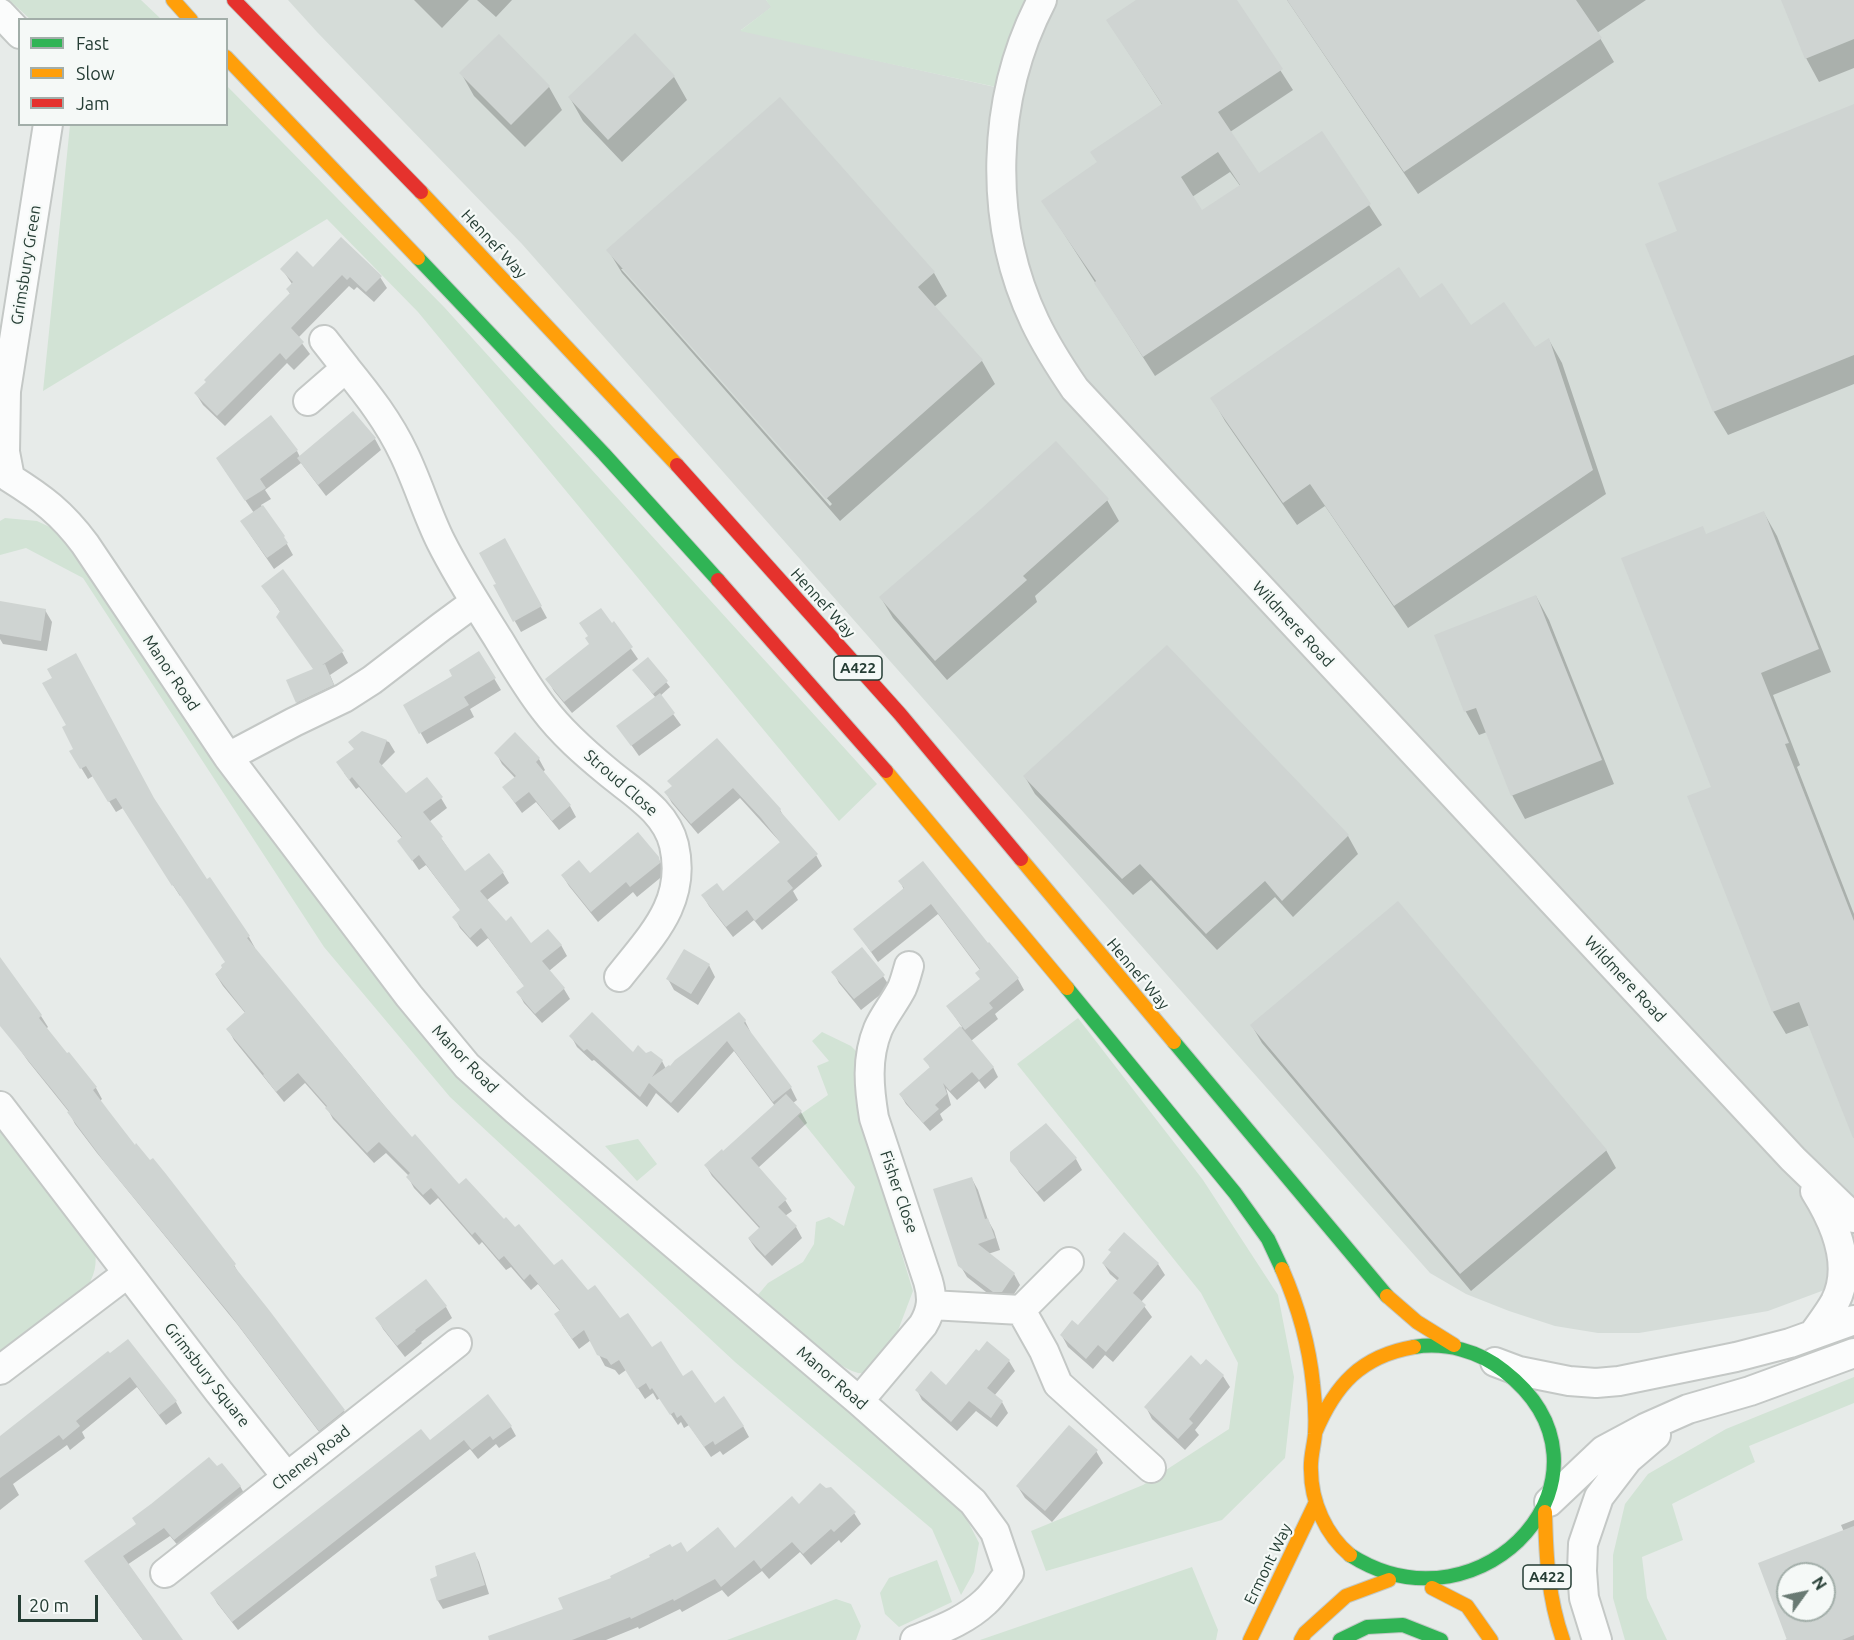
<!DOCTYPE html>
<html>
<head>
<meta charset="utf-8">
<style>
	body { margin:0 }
	#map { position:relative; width:1854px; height:1640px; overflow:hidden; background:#e7ebe9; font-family:Ubuntu,sans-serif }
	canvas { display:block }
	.legend { position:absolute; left:18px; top:18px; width:210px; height:108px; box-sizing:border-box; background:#f5f9f7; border:2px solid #a2aea9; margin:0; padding:8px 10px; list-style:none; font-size:18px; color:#253d34 }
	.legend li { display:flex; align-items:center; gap:12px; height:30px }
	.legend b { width:30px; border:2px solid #a2aea9 }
	.north { position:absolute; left:1776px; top:1562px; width:60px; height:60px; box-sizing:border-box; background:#f5f9f7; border:2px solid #a2aea9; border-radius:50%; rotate:57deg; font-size:16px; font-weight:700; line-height:24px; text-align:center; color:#253d34 }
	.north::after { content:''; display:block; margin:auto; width:21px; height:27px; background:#697a73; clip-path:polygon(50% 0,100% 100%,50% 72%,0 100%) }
	.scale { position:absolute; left:18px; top:1595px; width:80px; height:27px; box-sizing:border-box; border:3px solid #253d34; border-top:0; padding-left:8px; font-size:18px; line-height:21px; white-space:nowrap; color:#253d34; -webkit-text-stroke:4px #f5f9f7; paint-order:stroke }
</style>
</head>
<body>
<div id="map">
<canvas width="1854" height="1640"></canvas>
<ul class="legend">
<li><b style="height:8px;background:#30b455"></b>Fast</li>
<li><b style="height:8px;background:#ff9f0a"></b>Slow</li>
<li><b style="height:8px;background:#e5322d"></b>Jam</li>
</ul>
<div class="north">N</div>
<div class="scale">20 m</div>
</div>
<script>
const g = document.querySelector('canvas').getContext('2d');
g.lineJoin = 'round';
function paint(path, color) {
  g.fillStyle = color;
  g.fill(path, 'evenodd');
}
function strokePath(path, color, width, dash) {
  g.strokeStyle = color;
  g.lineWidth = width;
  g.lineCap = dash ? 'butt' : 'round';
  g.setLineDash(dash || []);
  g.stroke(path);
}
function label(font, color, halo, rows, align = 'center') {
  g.font = font + ' Ubuntu,sans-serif';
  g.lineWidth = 4.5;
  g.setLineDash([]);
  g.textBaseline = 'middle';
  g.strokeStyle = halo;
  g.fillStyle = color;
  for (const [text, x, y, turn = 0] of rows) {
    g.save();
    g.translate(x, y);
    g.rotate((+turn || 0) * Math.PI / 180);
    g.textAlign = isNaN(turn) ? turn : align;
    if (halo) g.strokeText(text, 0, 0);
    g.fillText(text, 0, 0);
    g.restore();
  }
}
paint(new Path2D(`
	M288,0h478l6,7 -31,23 254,57 32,-87h827v1279l-86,32 -129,22h-41l-43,-7 -46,-15 -43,-17 -36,-21 -908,-1029 -205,-212z`), '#d5dcd8');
paint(new Path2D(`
	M9,0h132l20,19h-131z
	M766,0h261l-31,87 -256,-56 31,-24z
	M227,86l217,221 433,477 -38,37 -421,-509 -91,-93 -284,172 27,-266 156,-1z
	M5,518l32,3 30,14 404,543 485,420 23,45 -5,29 -13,23 -29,-66 -197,-167 -285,-265 -126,-150 -241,-369 -57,-30 -26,7v-34z
	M1078,1018l125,162 75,115 16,82 -9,81 -63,62 -176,51 -15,-40 112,-46 86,-56 9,-66 -37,-70 -184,-229z
	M822,1032l29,14 5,5 2,10 -4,14 2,29 57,187 -19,50 -17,32c-6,0 -13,1 -19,0 -30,-9 -76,-55 -101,-77l11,-13 35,-21 11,-18 2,-22 13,-5 15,9 11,-39 -57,-71 30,-21 -11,-29 12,-5 -17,-20z
	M0,1123l94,122c4,19 1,31 -10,47l-84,65z
	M638,1139l19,25 -20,17 -32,-35z
	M1854,1377v26l-105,43 6,16 -83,42 11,36 -41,17 5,41 20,42h-42l-12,-42v-43l12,-51 23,-30 78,-45z
	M937,1560l15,42 -53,25 -14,-13 -5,-21 9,-15z
	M1192,1567l26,63 -2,10h-236z
	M836,1599l15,5 10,22 -5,14h-129z`), '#d2e3d5');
paint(new Path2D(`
	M414,0h55l-27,28z
	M477,0h35l-16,17z
	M1139,0h96l58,90 -63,42 29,43 63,-42 60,92 -227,151 -112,-175 55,-38 65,-57 -55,-85zM1230,172l11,15 -39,25 -10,-15z
	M1287,0h359l-49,33 17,29 -196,132z
	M1783,0h71v68l-35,14 -13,-24z
	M499,36l50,51 13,23 -37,37 -51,-51 -13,-23z
	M674,77l13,23 -65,62 -39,-41 -13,-23z
	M1854,105v279l-126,51 -14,-23 -67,-167 32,-13z
	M608,250l326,23 13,23 -13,11 48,54 13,23 -155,137 -218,-248zM621,269h4l207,235 -2,2z
	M282,269h31l67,8 7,11 -13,14 -17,-15 -3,3 -5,-4 -51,52 12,16 -16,16 -7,-7 -62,63 -22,-21 -7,-11 95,-99 -4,-6 5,-5z
	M1419,300l52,27 64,22 14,-9 13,23 44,131 -198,134 -83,-122 -28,19 -72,-104 -13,-23z
	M375,439l6,11 -55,46 -25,-33 -36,27 6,9 -10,6 22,32 10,18 -19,14 -25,-36 5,-20 -30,-44 73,-18 3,6z
	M1107,500l12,21 -84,75 2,6 -90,78 -54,-62 -12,-20z
	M1764,513l13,23 54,136 -58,23 27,70 -3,2 57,147v221l-44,-110 -24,9 -13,-22 -84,-215 24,-9 -7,-253z
	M504,540l43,78 -26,14 -26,-46 3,-2z
	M263,586l79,66 6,11 -18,12 9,21 -36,17 -6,-11 17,-32 -33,-57z
	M1536,596l13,24 65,164 -89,35 -13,-24 -25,-63 -8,3 -13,-23 -30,-76z
	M0,610h45l7,12 -5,29 -44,-7 -3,-5z
	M613,623l25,36 -66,54 -18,-22 -7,-12 44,-35z
	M1167,647l181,189 10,18 -65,63 -18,-20 -58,53 -66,-70 -18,15 -98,-101 -10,-17z
	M479,653l22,37 -31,19 4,8 -47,27 -22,-39 49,-28z
	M648,659l22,28 -10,9 21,29 -42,31 -21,-30 38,-28 -22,-27z
	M363,733l26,9 6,10 -14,14 24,30 36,2 6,10 -18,14 12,16 24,35h38l6,10 -22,17 18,23 26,23 30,-1 6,11 -18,15 15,18 6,10 -28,24 -18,-20 -6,-11 7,-5 -37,-49 -11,9 -17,-19 -6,-11 7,-6 -35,-46 -7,5 -20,-29 3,-3 -43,-51 -3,2 -12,-16z
	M716,740l64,70 6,10 30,35 6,11 -29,25 5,9 -36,30 -8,-10 -21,17 -24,-31 -6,-10 19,-3 59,-50 -41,-45 -42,36 -26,-31 -6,-10 7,-6 -4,-6z
	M71,751l84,52 52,78 42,56 6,11h-1l158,191 47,47 44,35 51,46 34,25 95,86 60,48 6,11 -26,18 -3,-4 -9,6 -22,-32 -5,3 -3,-6 -3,3 -18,-27 -3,2 -4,-7 -8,6 -19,-29 -7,5 -4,-5 -10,-4 -14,-26 -12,9 -17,-24 -2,-14 -22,-27 -7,6 -20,-23 -5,3 -24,-28 -3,3 -41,-47 -8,7 -16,-17 -6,-11 1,-1 -23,-23 -12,10 -41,-44 -6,-11 -22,-25 -21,19 -50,-62 -6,-11 18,-15 -23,-28 -7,-11 11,-13 -46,-67 -1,1 -57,-88 -7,4 -23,-36 -5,3z
	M496,753l43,6 6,11 -2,2 27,34 6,11 -17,13 -23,-28 -14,11 -18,-25 12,-9 -14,-15z
	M658,858l6,11 1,5 -28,23 -4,-5 -35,30 -29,-36 -7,-11h28z
	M900,881l88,64 1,-1 29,35 6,11 -29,24 3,5 -27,22 22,26 5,10 -13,12 -6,-8 -22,19 -11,-12 5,17 -11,9 3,6 -13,11 -24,-27 -6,-10 31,-25 -6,-10 37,-32 -14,-20 33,-27 -1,-10 -42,-56 -60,48 -23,-33 49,-39z
	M0,962l41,54 7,11 -2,2 50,59 6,11 -2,2 35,46 99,118 7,12 103,134 7,11 -25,19 -89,-117 -140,-171 -22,-29 -6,-12 -41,-51 -28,-40z
	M709,965l6,12 -17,28 -24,-15 -6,-11z
	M833,972l50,4 7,11 -29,23 -22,-27z
	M745,1021l6,12 -1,1 41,54 6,12 -4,3 8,9 6,11 -49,45 27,32 7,11 -7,5 11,11 6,11 -30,28 -16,-17 -7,-10 11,-10 -48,-53 -6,-10 17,-13 52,-47 -41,-55 -56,62 -22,-20 -9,14 -53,-47 -2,1 -15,-14 -6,-11 62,18h13l16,7 4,8z
	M1252,1026l354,124 10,18 -145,123 -209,-248z
	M1076,1159l6,11 -38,32 -25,-30 -7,-12z
	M972,1179l6,11 10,30 6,11 6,19 -12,4 26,20 6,11 -12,18h-8l-33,-26 -7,-12z
	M1112,1253l46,11 7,11 -24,27 11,15 -39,45 -8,-7 -12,14 -25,-22 -6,-11 16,-9 40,-46 -8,-7 -7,-11z
	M446,1307l6,11 -31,24 1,1 -17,14 -22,-28 -6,-11z
	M128,1341l48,61 6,11 -16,12 -29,-38 -55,45 3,6 -15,12 -3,-5 -54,39 6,11 -19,15v-73z
	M980,1353l29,8 6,10 -21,25 8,6 6,11 -11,14 -21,-16 -19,20 -35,-31 -5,-10 29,-3z
	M1206,1361l17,15 7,11 -35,43 4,5 -14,15 -33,-31 -6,-12z
	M511,1427l5,9 -17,12 -3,-4 -18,15 -8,-10 -232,181 -21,-27 -5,-9 218,-152z
	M1096,1451l7,12 -51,59 -27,-24 -7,-11z
	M240,1486l5,9 -65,53 -10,-12 -43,29 54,75h-38l-52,-70 46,-46z
	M799,1506l55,7 7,11 -20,19 -2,-3 -28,25 -11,-13 -31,27 -7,-8 -34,26 -6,-7 -40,22 -2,-3 -41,20 -1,-2 -32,13h-116l52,-20 145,-66 47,-4z
	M1854,1520v120h-69l3,-1 -28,-75 84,-32 -3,-7zM1788,1574h36v36h-36z
	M475,1554l4,8 10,32 -46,15 -5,-8 -7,-22 8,-2z`), '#0003');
paint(new Path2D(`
	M1136,0h101l46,69 -65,43 41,61 63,-42 49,73 -228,153 -49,-74 2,-2 -55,-80 56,-39 -7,-10 72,-48 -56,-84zM1218,152l22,33 -38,25 -21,-33z
	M1287,0h289l26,38 -198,134z
	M1781,0h73v39l-49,20z
	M635,33l40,43 -67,64 -40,-43z
	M499,34l51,52 -39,39 -52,-52z
	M780,97l155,175 -17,15 65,73 -157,139 -220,-249z
	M1854,104v251l-141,57 -68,-168 32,-13 -19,-48z
	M341,237l41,39 -16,16 -16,-15 -3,3 -5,-5 -51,53 13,14 -18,18 -6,-7 -63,63 -23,-23 12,-11 -2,-2 86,-87 -4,-4 7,-7 -13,-13 17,-18 16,16z
	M1399,267l21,31 22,-15 29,42 33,-23 31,45 14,-9 44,132 -199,136 -84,-122 -27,19 -73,-105z
	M353,411l23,27 -58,47 -21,-27z
	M271,415l27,35 -38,29 6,9 -21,13 -29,-43z
	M1056,441l53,58 -86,77 4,4 -92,81 -56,-64 102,-88z
	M263,505l22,31 -1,1 4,6 -21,15 -27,-37z
	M1764,511l55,138 -58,24 28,70 -4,1 69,177v217h-1l-54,-136 -27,10 -85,-216 24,-9 -90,-229 82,-32 3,8z
	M505,538l37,68 -29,16 -20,-37 3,-1 -17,-31z
	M283,569l61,82 -22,14 3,-1 9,21 -38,18 -10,-23 27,-11 -37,-52 4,-6 -19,-25z
	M1536,595l66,165 -91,36 -35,-88 -12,4 -30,-77z
	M0,601l46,8 -5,32 -41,-7z
	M601,608l11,15 2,-2 19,26 -69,55 -19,-23 44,-35 -4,-6 3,-2 -9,-13z
	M1167,645l182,190 -67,66 -17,-20 -59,53 -66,-70 -18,15 -99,-103z
	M479,651l17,27 -32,19 5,8 -50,29 -16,-29 49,-29 -3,-6z
	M76,653l78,145 53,81 3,-2 40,59 -3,2 137,167 28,32 3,-3 44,50 7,-6 38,41 2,-2 9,10 4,-3 35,41 8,-6 26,31 7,-5 25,33 8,-5 24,34 9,-6 22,35 9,-6 23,33 9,-7 20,30 -29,19 -2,-4 -9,6 -23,-32 -4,3 -3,-6 -4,3 -18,-27 -2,2 -4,-7 -9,6 -18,-29 -8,5 -4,-6 -10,-4 -13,-25 -12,9 -18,-25 6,-4 -30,-36 -6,6 -20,-24 -5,4 -24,-28 -3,3 -41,-47 -8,7 -17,-18 4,-4 -31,-31 -12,11 -42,-45 2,-2 -29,-33 -22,19 -13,-17 1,-1 -38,-45 19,-17 -30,-38 7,-6 -1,-3 4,-3 -52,-77 -1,1 -56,-88 -8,4 -22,-36 -6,3 -11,-18 4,-2 -11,-22 4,-2 -24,-42 10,-5 -5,-9z
	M648,657l20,24 -15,13 -21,-24z
	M660,693l15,20 -44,33 -15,-20z
	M362,731l25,9 -8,22 27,31 21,-16 16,20 -20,15 20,25 -2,1 24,33 24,-18 15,19 -24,19 26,30 5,-5 20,27 17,-14 14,16 -20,16 23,27 -30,26 -19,-22 8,-6 -43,-58 -11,10 -18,-21 8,-7 -41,-55 -7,6 -15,-20 5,-4 -50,-60 -3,3 -13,-18 18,-13 -6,-7z
	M515,732l25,26 -4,4 35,43 -19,16 -23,-29 -14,11 -13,-16 14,-11 -22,-23z
	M717,738l64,71 -1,2 38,43 -31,27 6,7 -38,33 -8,-11 -21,17 -25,-32 16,-12 6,8 57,-49 -19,-24 -28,-30 -42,36 -27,-32 8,-6 -5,-5z
	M638,832l21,25 1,6 -30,24 -4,-5 -35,30 -30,-37 18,-15 11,13z
	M923,861l65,82 1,-1 30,36 -30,25 4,5 -28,22 -19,-24 34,-27 -5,-6 5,-4 -49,-65 -60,48 -18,-23 51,-41 -6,-7z
	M1398,901l209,249 -147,124 -210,-249z
	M862,947l23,28 -31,24 -23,-27z
	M684,949l26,15 -19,30 -25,-15z
	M0,957l42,58 -3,3 28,35 2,-1 28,35 -4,3 15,20 27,35 1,-2 14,17 3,-2 13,16 70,90 -2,2 35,44 76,100 -26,21 -90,-118 -123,-149 -39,-52 2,-1 -15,-19 -54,-66z
	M592,1012l41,40 5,-7 8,8 5,-2 12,9 -11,17 17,-12 1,1 5,-6 64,-48 7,8 -2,3 48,64 -19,15 -46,-61 -56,62 -22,-20 -9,14 -53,-48 -3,2 -15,-15z
	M960,1026l34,41 -15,13 -7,-8 -22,19 -7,-8 4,11 -12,11 4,4 -16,14 -24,-29 31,-27 -7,-8z
	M786,1094l16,17 -51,47 36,41 -9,8 19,19 -32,30 -17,-18 12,-11 -56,-62 18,-16 1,2z
	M1046,1123l31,35 -40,34 -27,-31v-9z
	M972,1177l13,42 3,-1 7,20 -17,6 37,29 -13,19h-9l-35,-26 -25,-77z
	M1124,1232l35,31 -26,30 13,12 -40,47 -8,-7 -12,14 -26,-24 12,-15 6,5 41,-47 -17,-15 9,-11 -3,-2z
	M426,1279l21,27 -32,24 1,1 -19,15 -22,-28z
	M128,1339l49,62 -18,14 -29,-38 -54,44 4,5 -17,14 -4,-5 -59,43v-42l108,-85 2,2z
	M987,1341l23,19 -23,28 16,13 -12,17 -22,-17 -18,21 -36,-32 16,-19 15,14 30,-36 3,2z
	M1191,1355l10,10 5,-6 18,16 -35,44 4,4 -15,16 -34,-32z
	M488,1394l24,32 -19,14 -3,-4 -18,14 -8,-10 -232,182 -22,-29 211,-164 9,11z
	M1069,1425l29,25 -53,61 -29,-25z
	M209,1457l8,9 5,-3 19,23 -67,54 -10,-12 -41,28 60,84h-40l-59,-79 52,-37 -4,-6 19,-14z
	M820,1483l6,5 5,-1 25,25 -22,20 -3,-3 -28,25 -11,-12 -31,27 -7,-9 -33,27 -6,-8 -41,22 -1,-2 -42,20 -1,-2 -58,23h-83l-1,-4 75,-27 -5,-11 53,-20 -1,-2 40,-19 -1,-2 21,-11 2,3 9,-5 6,10 31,-25 17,21 57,-52 7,8z
	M1854,1526v109l-12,5h-55l-29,-77zM1788,1574h36v36h-36z
	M475,1552l10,33 -48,16 -7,-22 7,-3 -2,-10z`), '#cfd4d2');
const street = new Path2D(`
	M1042,0c-51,98 -55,221 -7,322 11,23 25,45 40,67l718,770 61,59
	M0,13l20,21
	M324,340l22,28
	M308,401l38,-33c22,27 43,54 58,86 14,29 23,60 37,88 17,34 38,66 58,98 14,23 28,47 45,69 18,24 41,44 64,63 25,21 58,39 66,73 13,57 -22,90 -55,132
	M10,478c32,20 52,35 75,66l143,213 181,239 58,70 49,44 343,291 114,101 22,30 14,41c-8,10 -15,21 -24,29 -20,19 -46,28 -70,38
	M10,478l-5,-26 1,-61 42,-267
	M228,757l66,-35 50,-24 28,-18 69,-53 34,-25
	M0,1106l219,286 68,85
	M931,1305l90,5 48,-48
	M1021,1310l23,41 14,33 93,84
	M1814,1333c7,-10 15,-20 21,-31 19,-37 0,-79 -20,-111
	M1495,1362l24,9 50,10 27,2 23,-2 117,-24 54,-14 64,-23
	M0,1370l128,-97
	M859,1401l64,-76c9,-15 10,-27 5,-44l-54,-163c-5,-30 -8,-60 4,-89 6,-14 17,-27 24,-41 3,-7 5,-15 7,-22
	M1549,1502l55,-52 41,-22 43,-19 62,-18 104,-38
	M165,1573l292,-230
	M1597,1640l-13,-42 -2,-27 1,-27 16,-47 29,-38 28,-24`);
const fast = new Path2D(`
	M418,258l186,196 114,126
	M1067,988l168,205 33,46 14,30
	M1174,1042l213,254
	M1350,1555c134,85 284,-83 154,-184 -25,-20 -58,-29 -90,-24
	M1340,1640l27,-13 36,-2 38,15`);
const slow = new Path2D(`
	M173,0l18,20
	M226,57l192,201
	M421,192l256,273
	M886,771l181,217
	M1021,859l153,183
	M1282,1269c16,37 27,75 31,115 2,16 3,33 2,50 -1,12 -5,24 -4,36 0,32 15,65 39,85
	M1387,1296l30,26 37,23
	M1315,1433c20,-48 46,-77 99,-86
	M1545,1512c1,44 3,86 18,128
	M1432,1588l35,18 24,34
	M1250,1640l66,-138
	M1301,1640l4,-7 41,-37 43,-16`);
const jam = new Path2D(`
	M234,0l187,192
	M677,465l223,249 121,145
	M718,580l168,191`);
strokePath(street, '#c4c8c6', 32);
strokePath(fast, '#c3c9c6', 16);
strokePath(slow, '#c3c9c6', 16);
strokePath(jam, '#c3c9c6', 16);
strokePath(street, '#fbfcfc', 28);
strokePath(fast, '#30b455', 14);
strokePath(slow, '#ff9f0a', 14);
strokePath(jam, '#e5322d', 14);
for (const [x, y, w] of [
	[858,668,48],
	[1547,1577,48]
]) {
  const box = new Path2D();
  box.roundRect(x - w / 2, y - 12, w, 24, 4.5);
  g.fillStyle = '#f5f9f7';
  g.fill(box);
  strokePath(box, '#253d34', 1.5);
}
label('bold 15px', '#253d34', null, [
	["A422",858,668],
	["A422",1547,1577]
]);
label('16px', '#253d34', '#f5f9f7', [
	["Hennef Way",494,244,47],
	["Grimsbury Green",26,265,-81],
	["Hennef Way",823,603,48],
	["Wildmere Road",1293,624,47],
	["Manor Road",171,673,56],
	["Stroud Close",621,783,41],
	["Hennef Way",1138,974,50],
	["Wildmere Road",1625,979,47],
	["Manor Road",465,1059,46],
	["Fisher Close",899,1192,71],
	["Grimsbury Square",207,1375,52],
	["Manor Road",832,1378,41],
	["Cheney Road",311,1458,-38],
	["Ermont Way",1268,1564,-64]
]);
</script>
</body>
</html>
